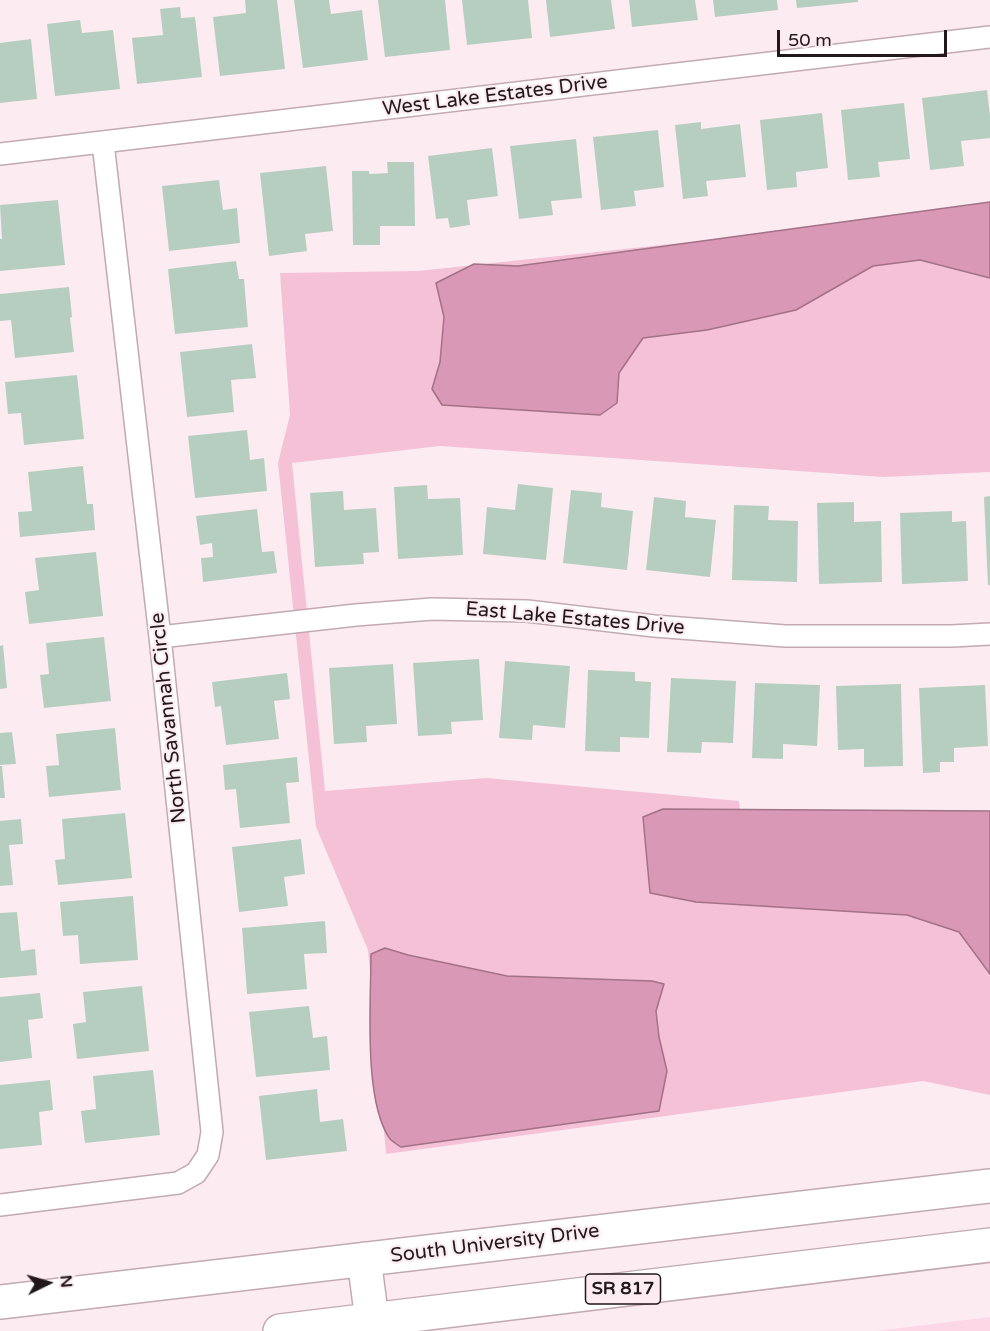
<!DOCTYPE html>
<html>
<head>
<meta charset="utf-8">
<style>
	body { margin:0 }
	#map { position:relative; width:990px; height:1331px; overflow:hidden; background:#fcecf2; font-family:"Varela Round",sans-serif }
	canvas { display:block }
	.north { position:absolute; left:18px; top:1253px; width:60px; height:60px; -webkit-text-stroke:4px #fcecf2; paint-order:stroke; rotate:85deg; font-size:16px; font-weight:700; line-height:24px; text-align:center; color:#21181c }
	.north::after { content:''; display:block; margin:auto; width:21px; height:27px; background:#21181c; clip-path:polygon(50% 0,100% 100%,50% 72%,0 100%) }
	.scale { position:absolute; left:777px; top:30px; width:170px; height:27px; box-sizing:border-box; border:3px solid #21181c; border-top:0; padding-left:8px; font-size:18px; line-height:21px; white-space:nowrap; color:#21181c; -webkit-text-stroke:4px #fcecf2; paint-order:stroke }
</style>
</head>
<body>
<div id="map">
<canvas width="990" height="1331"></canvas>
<div class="north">N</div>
<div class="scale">50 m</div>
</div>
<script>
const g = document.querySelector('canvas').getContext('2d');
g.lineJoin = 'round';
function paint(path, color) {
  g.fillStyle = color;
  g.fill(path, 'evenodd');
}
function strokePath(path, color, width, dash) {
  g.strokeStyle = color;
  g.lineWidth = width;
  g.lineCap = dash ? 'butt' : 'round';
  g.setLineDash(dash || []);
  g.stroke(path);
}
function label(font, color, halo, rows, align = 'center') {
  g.font = font + ' "Varela Round",sans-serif';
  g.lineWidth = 4.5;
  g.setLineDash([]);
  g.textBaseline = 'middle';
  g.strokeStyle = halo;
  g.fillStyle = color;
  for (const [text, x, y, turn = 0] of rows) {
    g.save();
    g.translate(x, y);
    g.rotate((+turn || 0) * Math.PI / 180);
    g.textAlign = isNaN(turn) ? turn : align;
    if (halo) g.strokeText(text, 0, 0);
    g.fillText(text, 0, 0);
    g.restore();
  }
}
paint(new Path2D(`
	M990,1317v14h-114z`), '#fcd8e7');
paint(new Path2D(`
	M990,210v262l-106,5 -444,-31 -148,17 33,328 161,-13 253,23 1,9 250,1v284l-67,-14 -537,73 -18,-204 -52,-123 -38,-364 12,-48 -10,-142 138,-2z`), '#f5c1d7');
const water = new Path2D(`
	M990,202v76l-70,-18 -47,6 -77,44 -89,20 -64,8 -24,35 -2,30 -17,12 -158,-10 -10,-16 8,-27 4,-45 -8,-34 38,-19 44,2z
	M663,809l327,2v163l-31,-42 -52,-17 -211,-13 -46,-9 -7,-76z
	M385,948l23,7 99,21 145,5 12,3 -8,27 3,26 8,34 -8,40 -258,36c-3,-2 -8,-5 -11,-8 -27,-38 -19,-138 -19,-185z`);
paint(water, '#d998b5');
strokePath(water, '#a27287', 1.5);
paint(new Path2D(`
	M245,0h32l8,69 -65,7 -7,-59 33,-4z
	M294,0h35l2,14 31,-4 6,50 -65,8z
	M378,0h67l5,50 -65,7z
	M462,0h66l4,38 -65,7z
	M546,0h65l4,29 -65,8z
	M629,0h66l3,20 -66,7z
	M713,0h64l1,10 -63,7z
	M796,0h62v2l-61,6z
	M180,7l1,11 14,-1 7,60 -65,7 -5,-46 31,-3 -3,-26z
	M80,20l2,13 31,-3 7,59 -65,7 -8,-72z
	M31,39l6,60 -37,4v-60z
	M987,90l3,26v22l-29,3 3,25 -34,4 -8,-72z
	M904,103l6,56 -32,3 2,15 -32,3 -7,-70z
	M822,113l6,55 -32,4 1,15 -30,3 -7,-70z
	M701,122v7l39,-5 6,53 -40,4 2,15 -25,3 -8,-74z
	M658,130l6,57 -30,4 2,15 -35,4 -8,-73z
	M576,139l6,59 -31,3 2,14 -34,4 -9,-73z
	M492,148l6,48 -31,4 3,25 -20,3 -2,-10 -12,1 -8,-63z
	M387,162h27l1,64h-35v19h-27l-1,-74h17v3l19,-1z
	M326,166l7,65 -28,3 2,17 -38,5 -9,-83z
	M219,180l4,30 14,-2 3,35 -71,8 -7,-65z
	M58,200l7,65 -65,6v-32h2l-2,-34z
	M236,261l3,18h5l4,48 -73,7 -7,-65z
	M69,287l3,30 -2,1 4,34 -59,6 -4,-38 -11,1v-27z
	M252,344l4,34 -25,2 3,32 -47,5 -7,-65z
	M77,375l7,64 -60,6 -3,-32 -13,1 -3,-32z
	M247,430l3,30 14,-2 3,33 -72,7 -7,-62z
	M83,466l4,38h6l2,26 -75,7 -2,-25 14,-1 -4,-39z
	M518,484l35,4 -7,72 -63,-6 4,-47 28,3z
	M427,485l1,14 32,-1 3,57 -65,4 -4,-72z
	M571,490l31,3 -1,14 32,4 -6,59 -64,-7z
	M343,491l1,19 32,-2 3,44 -16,1 1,11 -49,3 -5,-74z
	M990,496v89h-2l-4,-88z
	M654,497l32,4 -1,16 31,3 -6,57 -64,-7z
	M854,502v20l27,-1 1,61 -63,2 -2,-81z
	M734,505l35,1 -1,14 30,1 -1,61 -65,-2z
	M257,509l5,43 12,-1 3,22 -74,9 -2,-24 12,-1 -1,-14 -12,2 -4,-29z
	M952,511v11l14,-1 2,60 -66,3 -2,-71z
	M96,552l7,64 -74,8 -4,-32 14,-2 -4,-32z
	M104,637l7,64 -67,7 -4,-33 9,-1 -3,-31z
	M3,645l4,43 -7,1v-43z
	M479,659l4,61 -32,2 1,12 -34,2 -5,-73z
	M505,661l65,5 -5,62 -32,-3 -1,15 -33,-2z
	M393,664l4,60 -31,2 1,16 -33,2 -5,-76z
	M588,670l47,2v9l16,1 -2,56 -29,-1v15l-35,-1z
	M287,673l3,26 -16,2 5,38 -53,6 -5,-39 -6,1 -3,-25z
	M671,678l65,3 -3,62 -31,-1 -1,11 -34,-1z
	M755,683l65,2 -3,61 -34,-2v15l-31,-1z
	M901,684l2,82 -39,1v-18l-26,1 -2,-64z
	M985,685l3,61 -34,2v14h-14v10l-17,1 -4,-85z
	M115,728l6,62 -72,7 -3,-31 13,-1 -3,-31z
	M12,732l4,32 -16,1v-32z
	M297,757l2,25 -13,1 4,40 -50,5 -4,-39 -11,1 -2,-25z
	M0,766h2l3,32h-5z
	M125,813l7,65 -74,7 -3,-25 10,-1 -3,-40z
	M21,819l2,25 -14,1 4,40 -13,1v-65z
	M301,839l4,35 -21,3 4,29 -49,6 -7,-65z
	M133,896l5,64 -58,4 -2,-29 -15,1 -3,-34z
	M17,912l4,39 14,-2 2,26 -37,3v-65z
	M325,921l2,32 -23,1 3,35 -60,5 -5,-66z
	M142,986l7,65 -72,8 -4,-35 13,-2 -3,-30z
	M40,993l3,25 -15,2 4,38 -32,4v-65z
	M309,1006l4,32 14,-2 3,34 -74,7 -7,-65z
	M153,1070l7,65 -75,8 -4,-32 15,-2 -3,-33z
	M50,1080l3,30 -14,2 3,33 -42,4v-64z
	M317,1089l3,33 23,-3 4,32 -81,9 -7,-64z`), '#b5cec0');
const street = new Path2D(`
	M0,154l990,-117
	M160,637l196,-22 76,-6 95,2 127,15 131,10h167l38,-2
	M0,1205l178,-22 18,-10 12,-18 4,-23 -52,-495 -57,-494`);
const primary = new Path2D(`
	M364,1259l8,61
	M0,1302l990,-116
	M280,1331l710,-86`);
strokePath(street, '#c3a9b3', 24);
strokePath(primary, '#c3a9b3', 36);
strokePath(street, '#fff', 21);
strokePath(primary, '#fff', 33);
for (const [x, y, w] of [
	[623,1289,75]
]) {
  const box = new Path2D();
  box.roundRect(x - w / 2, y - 15, w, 30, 4.5);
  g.fillStyle = '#fcecf2';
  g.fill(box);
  strokePath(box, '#21181c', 1.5);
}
label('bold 18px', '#21181c', null, [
	["SR 817",623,1289]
]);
label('20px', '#21181c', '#fcecf2', [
	["West Lake Estates Drive",495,96,-7],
	["East Lake Estates Drive",575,619,5],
	["North Savannah Circle",169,718,-96],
	["South University Drive",495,1244,-7]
]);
</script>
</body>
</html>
